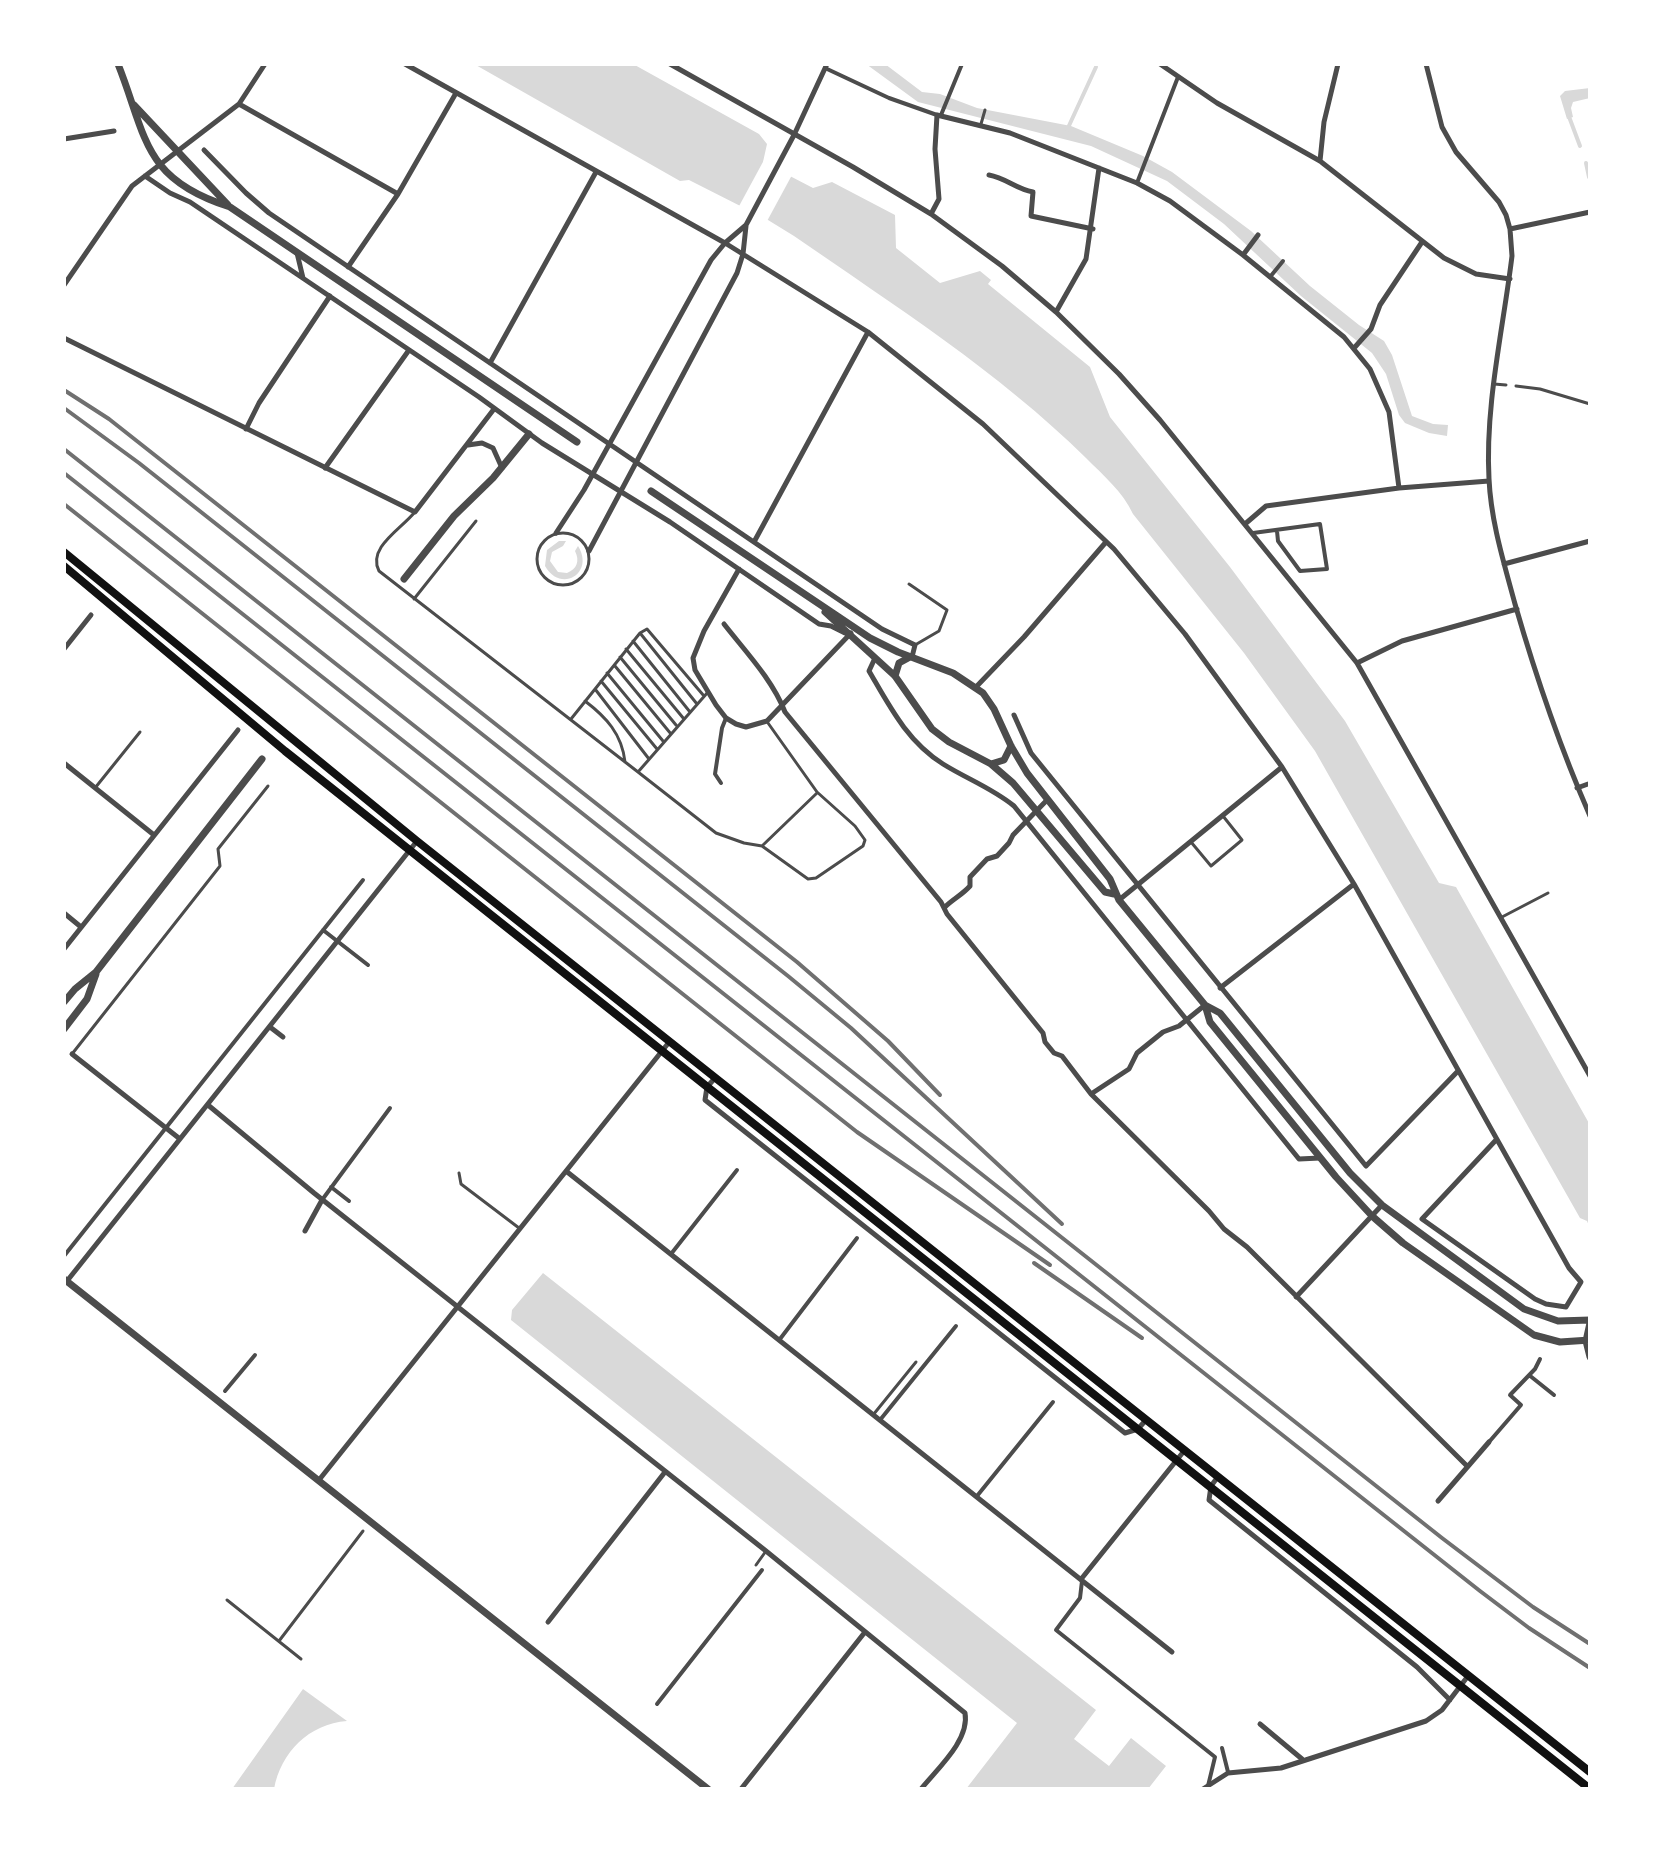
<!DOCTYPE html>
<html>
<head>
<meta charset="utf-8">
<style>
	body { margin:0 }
	#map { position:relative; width:1654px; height:1853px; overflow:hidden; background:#fff; font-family:"Alegreya Sans",sans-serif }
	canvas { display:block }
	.frame { position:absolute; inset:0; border:66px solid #fff; pointer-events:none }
</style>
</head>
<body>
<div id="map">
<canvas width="1654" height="1853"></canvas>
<div class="frame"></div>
</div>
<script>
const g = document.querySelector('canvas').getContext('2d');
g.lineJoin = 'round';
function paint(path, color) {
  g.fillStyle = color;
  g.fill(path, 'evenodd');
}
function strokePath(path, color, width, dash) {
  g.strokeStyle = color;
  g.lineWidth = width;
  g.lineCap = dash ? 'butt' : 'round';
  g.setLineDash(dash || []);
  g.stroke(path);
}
paint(new Path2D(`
	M474,64h159l126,70 8,10 -4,18 50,26 19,-6 63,33 1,33 44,35 40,-12 11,9 -3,4 102,83 20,50 120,150 115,154 94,162 17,4 134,238v103l-3,-7 -7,-3 -265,-467 -71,-98 -111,-139c-10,-22 -30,-39 -47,-56 -87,-86 -191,-152 -292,-222l-26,-16 -79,-40 -9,1z
	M866,64h19l37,28 18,2 37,14 94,18 72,30 29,16 79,59 59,55 49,39 25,16 8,14 20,61 21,8 15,1 -1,11 -18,-3 -24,-10 -6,-8 -13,-41 -14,-21 -71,-57 -77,-72 -57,-43 -76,-35 -173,-44z
	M1590,88v10l-17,4 -2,6 2,9 -6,2 -7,-23 5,-5z
	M559,541h7l-3,5 -11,6 -2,9 8,11 9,1c10,-4 13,-12 8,-22l3,-5c17,27 -17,48 -33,20l2,-16z
	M543,1273l553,437 -22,29 35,27 22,-28 35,28 -18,23h-182l51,-66 -506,-403 1,-10z
	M303,1689l44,32c-38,3 -66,31 -73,68h-42z`), '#d9d9d9');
paint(new Path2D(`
	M764,160l28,15 -26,48 -28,-15z`), '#fff');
strokePath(new Path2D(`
	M1568,114l12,32
	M1067,130l29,-63
	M1586,163l3,14`), '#d9d9d9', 4);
strokePath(new Path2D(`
	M981,124l4,-14
	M1494,384l12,1
	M1516,386l24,3 50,15
	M414,513c-13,16 -47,35 -35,58l259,201 70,-80
	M537 559a26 26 0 1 1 52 0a26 26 0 1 1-52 0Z
	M909,584l38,26 -8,21 -24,14
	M414,599l62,-78
	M640,633l57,71
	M633,641l57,71
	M626,649l58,70
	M620,657l56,68
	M615,666l56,68
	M607,673l56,68
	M601,681l56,68
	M595,689l54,70
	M585,701c21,16 37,33 40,61
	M571,719l69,-86 7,-4 57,67
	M638,772l78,61 28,10 18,3 46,33 8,-1 47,-32 2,-6 -10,-14 -38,-34 -49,-69
	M95,788l45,-56
	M1191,842l20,24 31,-26 -19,-24
	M762,846l55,-53
	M1502,917l46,-24
	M72,1054l148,-188 -2,-17 50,-63
	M459,1173l2,11 58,44
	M873,1415l43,-53
	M756,1565l10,-14
	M227,1600l74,59
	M279,1641l84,-110`), '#4c4c4c', 3);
strokePath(new Path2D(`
	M825,68l64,30 48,17
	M941,115l21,-51
	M1137,183l41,-106
	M1270,277l13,-16
	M1253,533l67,-9 7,45 -27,2 -22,-30 -1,-10
	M721,783l-6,-9 7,-46 4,-10
	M323,930l45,35
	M331,1187l18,14
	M322,1200l68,-92
	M671,1254l66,-84
	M64,1256l299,-376
	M780,1339l77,-101
	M1529,1375l25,20
	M225,1391l30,-36
	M880,1420l76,-94
	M1489,1442l32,-37 -11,-10 25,-26 5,-10
	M977,1496l76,-94
	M1082,1581l-2,17 -24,32 159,127 -7,29
	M657,1704l105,-134
	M1222,1748l6,24`), '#4c4c4c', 4);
strokePath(new Path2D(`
	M405,64l320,179 143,89 115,92 131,125 71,85 97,133 72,117 215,384 12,14 -15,25 -20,-3 -11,-5 -113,-80 74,-79
	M670,64l183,103 78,47 71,52 54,46 63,62 41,46 197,243 233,413
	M1160,64l57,39 103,58 124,97 32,16 34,5
	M1426,64l16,63 14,25 43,50 7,13 4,14 2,27c-9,74 -27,149 -23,223 2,43 15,84 26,125 21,73 45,143 75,212
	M239,104l159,90
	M64,139l50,-8
	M204,150l42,43 23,20 613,416 33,16 -3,12
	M1320,161l4,-39 14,-58
	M989,175c17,3 27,14 44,17l-2,24 62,13
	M145,176l25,17 20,9 289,195 63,46 128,79 149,102 12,2 14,7
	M931,214l8,-15 -4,-50 2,-34 73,18 127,50 33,18 73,54 101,82 26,32 19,43 10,76
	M1510,229l80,-17
	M297,253l6,25
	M1243,255l15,-20
	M348,267l50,-73 58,-101
	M64,285l68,-99 107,-82 26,-40
	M1056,312l30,-53 13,-91
	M64,338l351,174 79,-103
	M1355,347l16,-18 9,-24 42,-63
	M490,363l106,-191
	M246,429l13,-26 71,-107
	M468,445l14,-2 11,5 9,20
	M325,468l84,-118
	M1245,524l21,-18 133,-18 90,-7
	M556,533l28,-43 127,-230 14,-17 21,-18 48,-90 33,-71
	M754,542l114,-210
	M589,551l148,-278 6,-19 3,-28
	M1504,564l86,-23
	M739,569l-35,62 -11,27 2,12 21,35 10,13 10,6 10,3 21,-6 84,-88
	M724,624c21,27 48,55 61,88l156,190 6,12 96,119 2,9 9,11 8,3 29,38 118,117 15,18 23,18 220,219
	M64,649l27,-34
	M875,658l-6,13c21,36 38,70 74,93 24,15 49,24 71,42l285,353 21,-1
	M1357,663l45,-22 115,-32
	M976,687l48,-50 82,-95
	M1014,715l17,38 335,413 92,-95
	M64,763l90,72
	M1577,788l11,-4
	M1119,900l163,-133
	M945,907c8,-8 17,-12 25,-21v-9l17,-18 10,-3 12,-13 4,-8 34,-35
	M64,913l17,14
	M64,949l174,-219
	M1220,988l134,-104
	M270,1027l13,10
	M72,1054l108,85
	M715,1078l-8,9 -2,13 420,333 13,-4 7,-8
	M1091,1094l38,-25 8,-16 26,-21 16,-6 26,-21
	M208,1105l106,88 452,358 199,162c5,27 -28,56 -44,76
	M566,1171l606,481
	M305,1231l17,-31
	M67,1281l350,-440
	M1296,1297l86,-92
	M1217,1478l-6,8 -2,14 208,167 33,33
	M319,1480l351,-439
	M1438,1501l51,-59
	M1082,1578l102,-127
	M548,1622l117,-150
	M1260,1724l42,35
	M741,1789l124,-157
	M1203,1789l25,-16 53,-5 145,-47 16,-11 26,-34`), '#4c4c4c', 5);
strokePath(new Path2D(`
	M118,64c29,73 24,115 112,143l347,235
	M134,105l94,100
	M651,491l219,147 28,14 55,21 30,20 11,16 17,37 16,27 83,106 9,21 86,105 5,17 126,155 36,39 31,27 131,92 26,7 30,-2
	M404,579l50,-63 39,-38 36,-44
	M825,612l70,64 37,53 17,13 42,22 22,19 92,109 9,2
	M895,676l4,-13 11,-6
	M991,764l13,-4 7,-14
	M64,1002l11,-13 21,-17 166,-213
	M1205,1005l15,8 130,160 32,32 142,104 34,12 32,-1
	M64,1029l23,-30 9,-25
	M64,1279l644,510
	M1590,1323l-4,18 4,16`), '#4c4c4c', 7);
strokePath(new Path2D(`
	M64,552l353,289 1173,931
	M64,566l221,185 1305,1038`), '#111', 8);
strokePath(new Path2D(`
	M64,390l45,29 688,543 91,79 52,54
	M64,408l75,55 649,513 63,52 211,196
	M64,449l1378,1089 91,69 57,37
	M64,473l1416,1118 49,37 61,40
	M64,504l793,628 193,133
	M1034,1263l108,75`), '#707070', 4);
</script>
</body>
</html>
